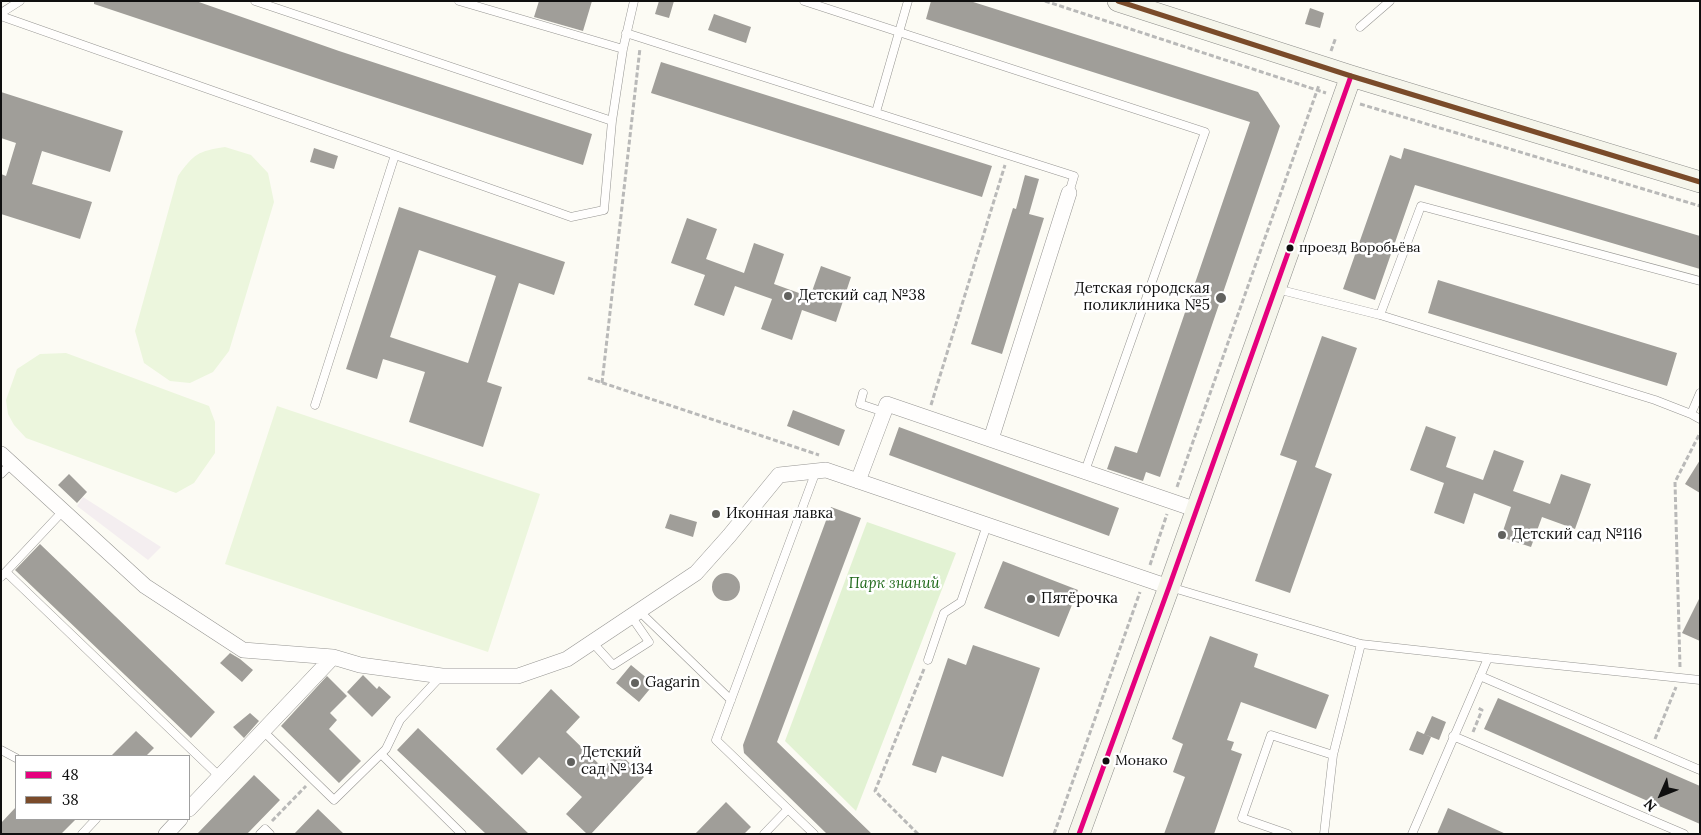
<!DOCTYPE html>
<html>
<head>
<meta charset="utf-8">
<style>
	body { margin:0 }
	#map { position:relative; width:1701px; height:835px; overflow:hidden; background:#fcfbf4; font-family:Lora,serif }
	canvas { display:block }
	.frame { position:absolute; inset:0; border:2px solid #0f0f0f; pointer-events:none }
	.legend { position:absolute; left:15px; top:755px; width:175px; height:65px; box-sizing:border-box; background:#fff; border:1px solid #9f9f9f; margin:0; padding:6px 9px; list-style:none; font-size:15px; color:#0f0f0f }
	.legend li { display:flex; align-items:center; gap:10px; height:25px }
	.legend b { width:25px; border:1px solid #9f9f9f }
	.north { position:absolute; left:1636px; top:770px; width:50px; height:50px; -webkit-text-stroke:4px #fff; paint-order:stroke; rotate:226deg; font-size:14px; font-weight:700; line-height:20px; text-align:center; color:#0f0f0f }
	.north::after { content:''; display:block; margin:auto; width:18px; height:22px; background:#0f0f0f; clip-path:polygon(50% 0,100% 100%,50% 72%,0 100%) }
</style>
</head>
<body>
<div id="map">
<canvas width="1701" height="835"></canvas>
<div class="frame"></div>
<ul class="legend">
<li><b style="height:6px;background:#e5007d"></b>48</li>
<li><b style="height:6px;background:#7a4b2a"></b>38</li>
</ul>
<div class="north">N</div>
</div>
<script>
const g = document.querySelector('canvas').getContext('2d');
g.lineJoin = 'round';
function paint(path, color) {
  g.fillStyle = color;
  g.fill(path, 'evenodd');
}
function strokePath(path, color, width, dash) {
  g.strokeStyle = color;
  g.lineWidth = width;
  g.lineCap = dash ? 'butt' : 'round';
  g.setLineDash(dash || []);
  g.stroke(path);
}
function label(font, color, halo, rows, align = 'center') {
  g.font = font + ' Lora,serif';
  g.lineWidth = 5;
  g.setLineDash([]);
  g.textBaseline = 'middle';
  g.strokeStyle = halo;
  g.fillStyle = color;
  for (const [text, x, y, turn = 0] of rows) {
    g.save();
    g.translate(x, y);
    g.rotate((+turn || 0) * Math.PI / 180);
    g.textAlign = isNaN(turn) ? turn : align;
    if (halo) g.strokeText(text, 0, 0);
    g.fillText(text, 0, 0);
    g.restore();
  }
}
paint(new Path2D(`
	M83,497l78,50 -13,13 -71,-54z`), '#f4eef0');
paint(new Path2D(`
	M867,522l89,31 -100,258 -71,-70z`), '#e2f2d3');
paint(new Path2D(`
	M225,147l26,8 17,18 6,29 -45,149 -16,21 -23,11 -20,-2 -26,-18 -9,-32 43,-155c16,-22 20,-25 47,-29z
	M66,353l143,53 6,16v31l-21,30 -18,10 -150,-55 -12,-13 -6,-11 -2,-14 11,-31 23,-15z
	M277,406l263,88 -52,158 -263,-88z`), '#ecf6dd');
paint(new Path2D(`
	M94,1h102l143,50 253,83 -9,31 -255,-83 -234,-78z
	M539,1h53l-9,30 -49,-14z
	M659,1h15l-5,17 -14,-4z
	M931,1h39l288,91 22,34 -120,351 -14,-5 -3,9 -36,-12 8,-23 22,7 113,-331 -324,-103z
	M1310,8l14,5 -4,15 -15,-4z
	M714,14l37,13 -5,16 -38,-13z
	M661,62l331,104 -10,31 -331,-104z
	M1,92l122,39 -13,41 -68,-21 -10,33 60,18 -12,37 -79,-25v-40l5,2 10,-33 -15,-5z
	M314,148l24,8 -4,13 -24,-7z
	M1404,148l296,88v33l-285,-84 -40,115 -32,-11 47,-134 11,4z
	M1025,175l14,4 -10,35 15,4 -42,136 -31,-10 42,-136 3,1z
	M399,207l166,55 -11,33 -35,-12 -32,99 15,5 -19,60 -74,-25 16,-50 -42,-13 -6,20 -31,-10zM419,250l77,26 -28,87 -78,-26z
	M687,218l30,11 -11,30 38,14 10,-30 30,11 -10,30 36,13 11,-31 30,11 -15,45 -34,-12 -10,30 -31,-11 11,-30 -37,-13 -11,30 -30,-11 11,-30 -34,-12z
	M1438,280l239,73 -10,33 -239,-73z
	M1322,336l35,12 -42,119 17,7 -42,119 -35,-12 42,-120 -17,-6z
	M793,410l52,20 -6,16 -52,-20z
	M1426,426l30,11 -10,30 37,13 11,-30 30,11 -11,30 37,13 11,-30 30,10 -16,45 -33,-12 -11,30 -30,-10 10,-30 -37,-14 -10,31 -30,-11 10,-30 -34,-13z
	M899,427l220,81 -10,28 -220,-81z
	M1700,460v33l-15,-9z
	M69,474l18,18 -10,11 -19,-18z
	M831,507l30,11 -84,224 95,92h-45l-83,-81 -1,-8z
	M670,514l27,8 -4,15 -28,-9z
	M40,544l175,168 -24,26 -176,-168z
	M1003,561l75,29 -19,47 -75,-29z
	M712 587a14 14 0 1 1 28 0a14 14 0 1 1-28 0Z
	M1700,597v44l-18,-8z
	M1210,636l48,18 -4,13 75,28 -13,34 -75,-27 -14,38 7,2 -3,8 11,4 -28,80h-50l21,-57 -12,-5 10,-28 -11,-5z
	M973,645l67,23 -37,109 -61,-21 -6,17 -24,-8 36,-107 18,7z
	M230,653l10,6 13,11 -11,12 -22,-19z
	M631,665l23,19 -15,18 -23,-19z
	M363,675l14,14 2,-3 12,11 -19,20 -25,-25z
	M327,676l20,20 -17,17 7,7 -8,9 32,32 -22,22 -58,-57z
	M551,689l29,28 -14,15 37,36 15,-16 26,25 -53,57h-4l-21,-20 16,-17 -43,-40 -17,18 -26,-26z
	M1498,698l202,88v38l-216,-95z
	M250,713l9,8 -15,17 -11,-11z
	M1432,716l14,6 -7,18 -15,-6z
	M418,728l111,106h-43l-89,-84z
	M136,731l18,17 -8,8h-35z
	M1417,731l14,6 -8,18 -14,-5z
	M254,775l26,25 -33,34h-50z
	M726,802l25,25 -7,7h-49z
	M16,807v12h60l-15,15h-60v-11z
	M1448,808l58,26h-69z
	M318,809l26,25h-50z`), '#a09e99');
const service = new Path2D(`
	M255,1l357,120
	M459,1l164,48
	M804,1l401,131 -120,339
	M1,13l19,-12
	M1,16l570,201 33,-7 8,-89 11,-72 11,-48
	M1360,27l30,-26
	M626,33l448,143 -5,17
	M876,112l32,-111
	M1277,289l103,26 275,85 36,14 9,5
	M1380,315l41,-109 279,75
	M863,393l-3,11 24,8
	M315,405l80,-250
	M1691,414l9,-21
	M1,474l10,-10
	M6,572l213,204
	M1,577l62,-66
	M1170,587l191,57 127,14 -76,176
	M639,611l92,89
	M592,642l21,23 36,-23 -18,-26
	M1488,658l212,22
	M928,660l16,-47 17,-11 26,-77
	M1480,676l220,94
	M262,730l72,70 52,-51 14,-29 41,-44
	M1453,736l231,98
	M1,750l15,8
	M381,754l81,80
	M82,834l14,-15
	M260,834l5,-5 5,5
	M764,834l24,-25
	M814,834l-98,-94 100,-269
	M1288,834l-46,-16 29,-83 62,20 28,-111
	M1324,834l9,-79`);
const minor = new Path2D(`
	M991,439l78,-246
	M1,454l144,132 98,64 90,7 27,8 82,11h76l49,-17 129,-86 33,-37 50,-61 47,-5 343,117
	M858,481l29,-77 310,106
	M189,809l144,-152
	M166,834l14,-15`);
const secondary = new Path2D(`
	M1118,1l233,75 349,106
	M1079,834l90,-247 182,-511`);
strokePath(service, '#969592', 9);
strokePath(minor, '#969592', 16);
strokePath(secondary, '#8c8c89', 22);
strokePath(new Path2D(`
	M1045,1l281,92
	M1331,51l5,-14
	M1360,104l340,102
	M588,378l231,77
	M602,383l38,-335
	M931,405l74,-240
	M1177,487l142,-402
	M1150,565l17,-51
	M1680,667l-5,-185 25,-49
	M1473,732l9,-22 -4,-2
	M1655,739l21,-52
	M272,821l34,-35
	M918,834l-43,-43 49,-122
	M1054,834l86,-242`), '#b9b9b8', 3, [5, 2.5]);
strokePath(service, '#fffefd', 8);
strokePath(minor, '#fffefd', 15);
strokePath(secondary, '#f5f5eb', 21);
strokePath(new Path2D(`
	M1079,834l90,-247 182,-511`), '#e5007d', 5);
strokePath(new Path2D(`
	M1118,1l233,75 349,106`), '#7a4b2a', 5);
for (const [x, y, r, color] of [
	[1290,248,4.5,"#0f0f0f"],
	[788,296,5,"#62625f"],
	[1221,298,6,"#62625f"],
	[716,514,5,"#62625f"],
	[1502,535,5,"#62625f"],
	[1031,599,5,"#62625f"],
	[635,683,5,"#62625f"],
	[1106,761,4.5,"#0f0f0f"],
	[571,762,5,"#62625f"]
]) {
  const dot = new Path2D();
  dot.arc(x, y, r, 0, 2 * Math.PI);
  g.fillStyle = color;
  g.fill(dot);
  strokePath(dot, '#fff', 2);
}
label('14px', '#0f0f0f', '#fff', [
	["проезд Воробьёва",1299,248],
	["Монако",1115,761]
], 'left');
label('15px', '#0f0f0f', '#fff', [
	["Детская городская",1210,289,"right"],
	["поликлиника №5",1210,306,"right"],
	["Детский сад №38",798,296],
	["Иконная лавка",726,514],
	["Детский сад №116",1512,535],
	["Пятёрочка",1041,599],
	["Gagarin",645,683],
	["Детский",581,753],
	["сад № 134",581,770]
], 'left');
label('italic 15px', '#216a1c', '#fff', [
	["Парк знаний",894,584]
]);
</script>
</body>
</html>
